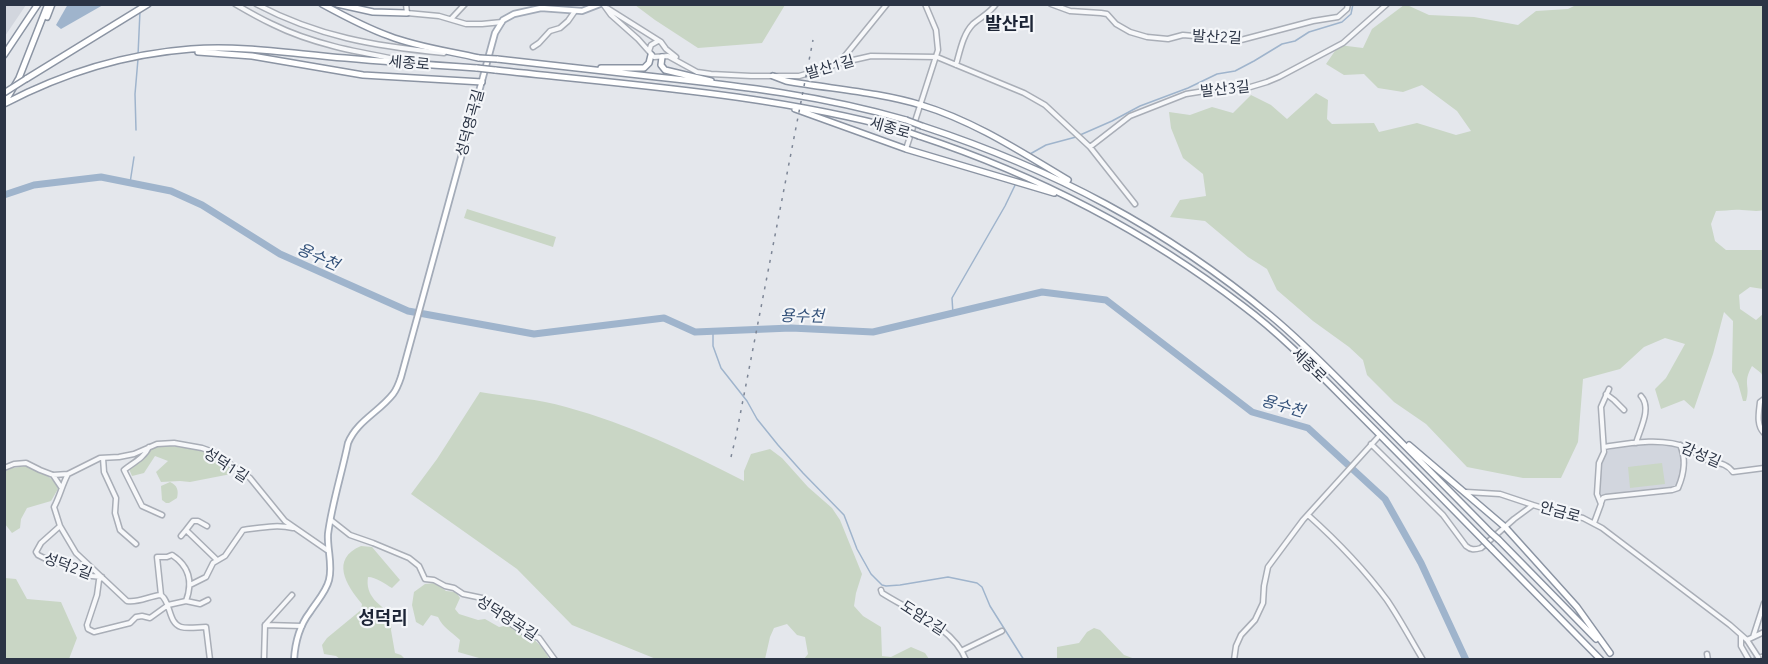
<!DOCTYPE html>
<html>
<head>
<meta charset="utf-8">
<style>
	body { margin:0 }
	#map { position:relative; width:1768px; height:664px; overflow:hidden; background:#e4e7ec; font-family:Ubuntu,sans-serif }
	canvas { display:block }
	.frame { position:absolute; inset:0; border:6px solid #2b3445; pointer-events:none }
</style>
</head>
<body>
<div id="map">
<canvas width="1768" height="664"></canvas>
<div class="frame"></div>
</div>
<script>
const g = document.querySelector('canvas').getContext('2d');
g.lineJoin = 'round';
function paint(path, color) {
  g.fillStyle = color;
  g.fill(path, 'evenodd');
}
function strokePath(path, color, width, dash) {
  g.strokeStyle = color;
  g.lineWidth = width;
  g.lineCap = dash ? 'butt' : 'round';
  g.setLineDash(dash || []);
  g.stroke(path);
}
function label(font, color, halo, rows, align = 'center') {
  g.font = font + ' Ubuntu,"Noto Sans KR",sans-serif';
  g.lineWidth = 4.5;
  g.setLineDash([]);
  g.textBaseline = 'middle';
  g.strokeStyle = halo;
  g.fillStyle = color;
  for (const [text, x, y, turn = 0] of rows) {
    g.save();
    g.translate(x, y);
    g.rotate((+turn || 0) * Math.PI / 180);
    g.textAlign = isNaN(turn) ? turn : align;
    if (halo) g.strokeText(text, 0, 0);
    g.fillText(text, 0, 0);
    g.restore();
  }
}
paint(new Path2D(`
	M5,4l21,1 -21,31 -1,-31z
	M1670,444l9,2 2,15 -1,18 -5,9 -68,9 -4,-2 -2,3 -3,-4 3,-29 7,-15 27,-5z`), '#d2d6de');
paint(new Path2D(`
	M635,5h150l-23,38 -64,5 -43,-28z
	M1404,5h3l22,10 45,2 44,8 18,-14 32,-2 8,-4h187v205c-7,2 -13,0 -21,0 -9,-1 -17,1 -26,1l-5,13 4,17 11,9h37v39l-13,-2 -11,8 1,14 16,11 7,-6v63l-2,-4 -9,-7c-10,18 -1,19 -6,35h-3l-5,-18 -6,-11 1,-51 -9,-9 -11,42 -19,55 -10,-9 -23,9 -6,-20 11,-11 19,-34 -20,-6 -21,9 -24,22 -37,10 -5,63 -17,36h-38l-56,-11 -41,-43 -32,-22 -27,-27 -4,-15 -14,-13 -36,-26 -36,-31 -10,-21 -19,-12 -43,-36 -35,-4 10,-17 26,-4 -3,-22 -20,-16 -12,-30 -2,-16 21,3 22,-8 21,6 18,-18 20,10 16,14 29,-26 12,7 -1,19 5,5 42,-1 5,9 38,-9 39,12 15,-4 -14,-20 -35,-26 -19,7 -25,-4 -14,-14 -20,1 -18,-11 13,-19 24,3 9,-19z
	M467,209l89,28 -3,10 -89,-29z
	M480,392c28,5 59,7 86,15 62,17 120,44 178,74v-10l7,-17 19,-5 12,9 26,29 24,21 8,12 22,54 -6,19 -2,13 9,10 18,11 1,29 9,1 20,-10 14,6 4,6h-125l4,-5 -3,-17 -8,-2 -10,-11 -13,4 -4,9 -5,22h-109l-84,-34 -55,-56 -106,-75 26,-35z
	M162,445l39,5 12,6 19,13 -1,5 -41,8 -10,-1 -19,1 -5,-10 12,-11 -13,-5 -11,17 -12,3 -3,-7 21,-21z
	M1662,463l3,21 -35,4 -2,-21z
	M26,466c12,6 28,9 32,23l-7,12 -24,7 -6,11 -1,9 -8,5 -7,-9 -1,-52 8,-4z
	M170,482c7,3 9,8 7,16l-8,5h-3l-4,-3 -1,-14z
	M361,546l11,1 28,33 -8,8c-7,-4 -16,-11 -24,-11 -3,19 11,28 25,38l-2,15 4,23 6,2 4,4h-65l-4,-3 -12,-2 -2,-9 5,-7 34,-28 1,-6c-16,-19 -32,-45 -1,-58z
	M5,578l11,1 11,20 34,3 16,36 -8,21h-64z
	M435,583l11,8 10,1 4,6 -5,11 4,5 19,6 7,-1 14,8 10,-2c16,9 33,16 40,34h-68l-2,-1 -21,-6 2,-12c-9,-9 -17,-12 -22,-23l-7,-2 -8,11 -7,-4 -4,-17 2,-13 11,-8z
	M1094,628l6,2 24,25 11,4h-78v-12l22,-4 8,-11z`), '#c9d6c5');
paint(new Path2D(`
	M68,4h35v1l-42,24 -5,-4z`), '#9fb4cc');
strokePath(new Path2D(`
	M138,55l2,-44
	M136,130l-1,-36 3,-35
	M1080,135l32,-14 28,-15 48,-18 29,-14 18,-3 19,-10 28,-17 13,-3 14,-9 33,-10 9,-8 2,-10
	M1030,154l16,-9 30,-8
	M130,183l4,-26
	M953,314l-1,-16 53,-92 14,-29
	M713,330v16l8,22 26,33 10,18 21,26 25,28 41,42 13,34 14,25 11,11 4,1 14,-1 48,-8 29,6 5,4 8,19 34,54
	M1465,654l3,6`), '#9fb4cc', 1.5);
strokePath(new Path2D(`
	M4,195l30,-10 67,-8 70,14 31,14 78,49 128,57 126,23 130,-16 31,14 96,-4 82,4 169,-40 64,8 146,112 56,16 77,71 36,64 45,97`), '#9fb4cc', 7);
const minor = new Path2D(`
	M235,4c12,7 24,14 37,20 40,20 85,28 129,36
	M256,4c63,33 118,42 188,49
	M406,4l1,9 32,3 27,8h16l20,-2
	M603,4l8,11 27,24 16,18 14,-1 29,16 14,2 40,2h48l24,-7 17,-6 31,-7 66,1 87,36 21,12 45,42 45,57
	M1051,4l19,7 31,2 6,1 9,10 14,8 17,5 21,2 15,-4 58,5 72,-19 25,-4 9,-8 1,-5
	M607,8l54,34 5,7 10,8
	M451,19l14,-15
	M533,47l6,-4 11,-12 10,-3 8,-7 7,-10
	M649,51l2,-6 7,-4
	M840,62l47,-58
	M956,65c4,-14 7,-31 17,-41 8,-7 17,-11 23,-20
	M1090,147l40,-31 56,-22 31,-5 30,-1 20,-6 12,-5 64,-34 44,-39
	M906,149l32,-99 -2,-20 -11,-26
	M1606,394l8,6 10,10
	M1764,399l-4,3c-1,10 -4,23 4,31
	M1636,443c4,-14 16,-35 5,-47
	M1371,444l72,71 23,31c5,4 8,4 15,2l33,-29 19,-14 26,8 24,5 19,10 128,97 17,15 11,17
	M149,447c-4,10 -16,16 -25,23l18,36 20,9
	M1604,447c26,-4 59,-10 84,1 6,2 10,8 16,11 10,4 22,3 29,13l31,-4
	M103,458l1,14 12,26 -1,15 5,17 16,14
	M4,468l10,-4 12,-1 14,7 13,5 15,-1 32,-16 19,-1 15,-3 23,-10 17,-1 28,5 11,4 37,26 35,43 42,29
	M68,474c-6,11 -8,22 -14,33l6,19 16,27 51,48c12,2 22,-5 34,-6 10,7 7,28 20,32 7,2 17,0 25,0l4,33
	M53,475l8,12
	M1466,492l34,2 33,11
	M1601,503l2,-5 3,-1 66,-7 6,-2c6,-14 8,-30 2,-43
	M1308,515c29,26 56,54 79,85 13,19 24,40 36,60
	M331,520l19,15 23,8 36,15 10,8 6,13 9,1 11,6 9,2 9,6 19,4 22,21 21,14 14,5 16,22
	M1594,523l7,-19 -4,-10 2,-31 5,-11 -3,-45 8,-18
	M60,526l-19,17 -5,9 2,3 8,4 46,17 10,1 -3,3 -2,15 -10,30 1,4 6,3 36,-9 6,-6 6,-1 8,2 18,-13 18,-4c7,-19 3,-35 -14,-46l-5,2h-10l4,38
	M186,530l7,-9h5l9,5
	M181,536l5,-6 31,30
	M190,585l16,-8 7,-14 12,-7 18,-26c17,-2 33,-6 50,-2
	M881,590l1,3c28,18 71,34 84,67
	M186,601l14,3 8,-4
	M265,625l27,-30
	M1741,636v10l8,14
	M1753,637l11,-34
	M1747,640l17,-8
	M963,650l39,-19
	M1707,654l1,6
	M264,660l1,-35 37,1
	M1234,660l2,-14 5,-11 14,-15 8,-17 1,-17 4,-19 35,-47 77,-85
	M1756,660l8,-4`);
const major = new Path2D(`
	M294,660c1,-17 6,-35 16,-48 7,-11 16,-20 19,-32 4,-15 -2,-31 -1,-46 4,-31 14,-61 20,-91 9,-22 31,-31 45,-49 4,-5 6,-11 8,-17l94,-344 8,-13 11,-6 27,-6 41,3 18,-7`);
const highway = new Path2D(`
	M322,4c22,12 44,24 67,32 28,11 60,15 90,22
	M337,4l36,8 34,1
	M47,17l5,-13
	M198,52l54,4 111,19 119,7
	M4,55l34,-51
	M662,57l-1,8 4,5 46,11
	M497,59c53,6 106,12 160,18 84,9 167,19 249,43
	M601,68h43l5,-5 2,-8
	M495,70c136,15 275,24 407,60
	M773,76l13,5c45,8 92,11 135,24 53,16 100,47 147,75
	M26,79l122,-75
	M5,102l14,-24 29,-74
	M4,104c59,-31 121,-50 187,-55 52,-4 103,5 154,9 44,4 88,7 132,10
	M795,109l111,40 148,44
	M922,126c131,43 243,102 349,190 34,28 64,60 95,91 42,42 84,84 125,126
	M919,136c118,39 225,94 324,170 40,30 75,67 110,102 44,44 87,88 131,133
	M1409,445l96,82 72,80 33,46
	M1499,540l97,99
	M1492,549l109,111`);
strokePath(minor, '#a9aeb7', 7);
strokePath(major, '#a3abb8', 8);
strokePath(highway, '#8b94a3', 8);
strokePath(minor, '#f7f8fa', 4);
strokePath(major, '#fff', 4.5);
strokePath(highway, '#fff', 5);
strokePath(new Path2D(`
	M731,457l5,-21 77,-396`), '#7d8696', 1.5, [3, 6]);
const minorBridge = new Path2D(`
	M1758,657l1,3`);
const highwayBridge = new Path2D(`
	M479,58l18,1
	M477,68l18,2
	M4,93l22,-14
	M906,120l16,6
	M902,130l17,6
	M1491,533l8,7
	M1484,541l8,8`);
strokePath(minorBridge, '#a9aeb7', 7, []);
strokePath(highwayBridge, '#8b94a3', 8, []);
strokePath(minorBridge, '#f7f8fa', 4);
strokePath(highwayBridge, '#fff', 5);
label('15px', '#2b3445', '#f4f6f9', [
	["발산2길",1217,37,3],
	["세종로",409,63,5],
	["발산1길",830,67,-16],
	["발산3길",1225,89,-6],
	["성덕영곡길",470,123,-75],
	["세종로",890,128,16],
	["세종로",1309,365,44],
	["감성길",1701,455,23],
	["성덕1길",226,465,33],
	["안금로",1560,512,15],
	["성덕2길",68,566,20],
	["성덕영곡길",507,618,33],
	["도암2길",923,618,33]
]);
label('italic 16px', '#34527a', '#f4f6f9', [
	["용수천",318,257,24],
	["용수천",802,316,1],
	["용수천",1283,406,16]
]);
label('bold 18px', '#1d2536', '#f4f6f9', [
	["발산리",1010,24],
	["성덕리",383,618]
]);
</script>
</body>
</html>
